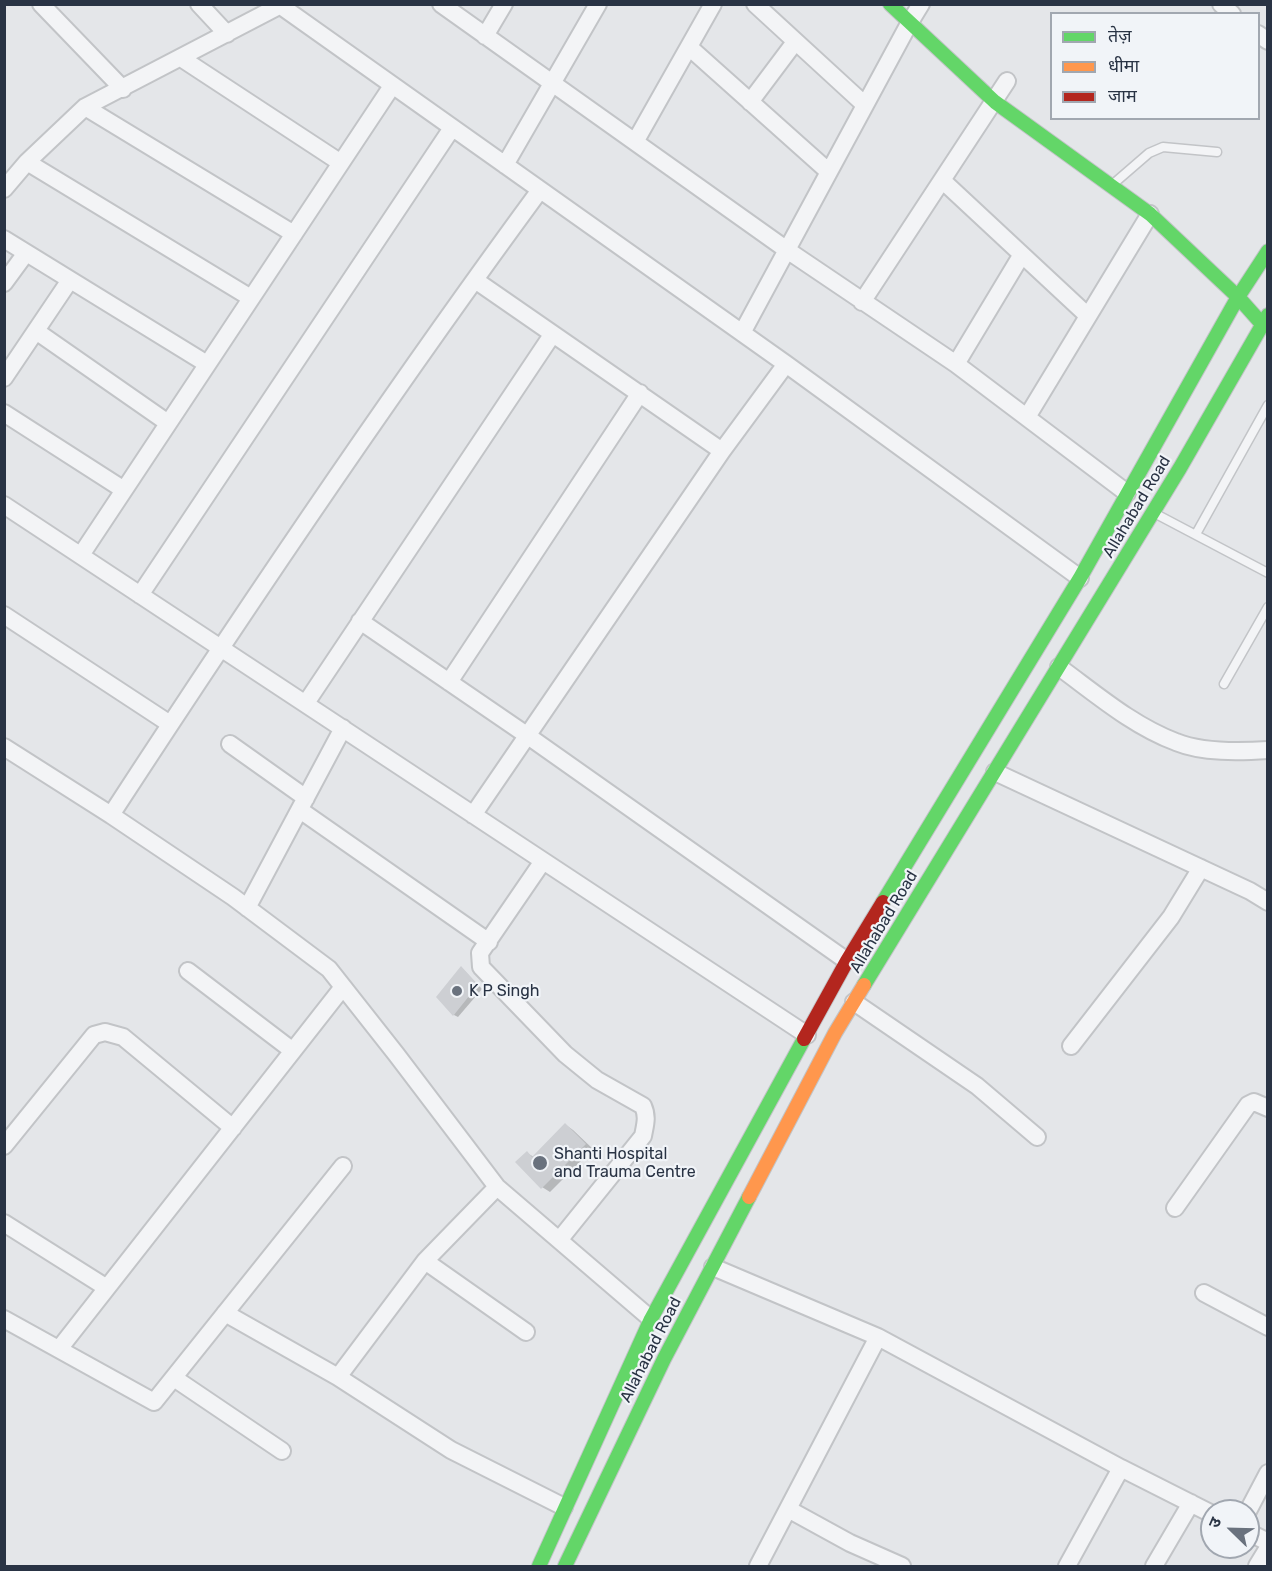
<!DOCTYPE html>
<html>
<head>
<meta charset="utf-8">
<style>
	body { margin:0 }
	#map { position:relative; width:1272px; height:1571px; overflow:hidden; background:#e4e6e9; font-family:Rubik,"Noto Sans Devanagari",sans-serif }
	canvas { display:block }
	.frame { position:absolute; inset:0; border:6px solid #293344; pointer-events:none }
	.legend { position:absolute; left:1050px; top:12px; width:210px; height:108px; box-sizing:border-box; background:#f1f4f8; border:2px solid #a1a7b0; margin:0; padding:8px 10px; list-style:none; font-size:18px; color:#293344 }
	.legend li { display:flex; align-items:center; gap:12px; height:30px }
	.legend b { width:30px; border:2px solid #a1a7b0 }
	.north { position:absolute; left:1200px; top:1499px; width:60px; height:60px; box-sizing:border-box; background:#f1f4f8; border:2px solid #a1a7b0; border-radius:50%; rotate:293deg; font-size:16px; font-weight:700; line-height:24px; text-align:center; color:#293344 }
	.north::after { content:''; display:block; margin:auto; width:21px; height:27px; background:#6a727e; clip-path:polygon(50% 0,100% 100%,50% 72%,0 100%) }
</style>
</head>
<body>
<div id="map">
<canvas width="1272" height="1571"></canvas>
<div class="frame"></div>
<ul class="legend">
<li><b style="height:8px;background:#63d668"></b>तेज़</li>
<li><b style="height:8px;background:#ff974d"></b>धीमा</li>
<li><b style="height:8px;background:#b3261e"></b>जाम</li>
</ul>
<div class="north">उ</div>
</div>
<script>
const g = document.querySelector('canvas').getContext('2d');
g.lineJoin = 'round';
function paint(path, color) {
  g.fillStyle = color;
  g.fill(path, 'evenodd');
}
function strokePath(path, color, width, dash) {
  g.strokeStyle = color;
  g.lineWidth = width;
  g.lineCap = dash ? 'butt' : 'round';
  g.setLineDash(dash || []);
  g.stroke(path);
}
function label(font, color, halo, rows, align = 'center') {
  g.font = font + ' Rubik,sans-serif';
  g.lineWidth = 4.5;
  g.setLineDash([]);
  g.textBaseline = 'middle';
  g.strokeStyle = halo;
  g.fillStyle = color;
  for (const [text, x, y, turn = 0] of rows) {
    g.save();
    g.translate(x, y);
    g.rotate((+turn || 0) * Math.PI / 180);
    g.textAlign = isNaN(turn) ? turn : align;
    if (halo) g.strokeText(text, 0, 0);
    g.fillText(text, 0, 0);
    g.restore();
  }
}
paint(new Path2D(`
	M462,968l20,21 -24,28 -4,-2z
	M566,1125l7,5 20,19 -43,43 -8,-5 -15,-34 7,4z`), '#0003');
paint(new Path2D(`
	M461,966l17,19 -25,31 -17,-19z
	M565,1123l21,21 -45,45 -26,-27 12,-11 5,6z`), '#cdcfd3');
const lane = new Path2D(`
	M1112,185l37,-32 14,-6 54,5
	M1156,514l112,59
	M1196,534l72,-129
	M1224,684l44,-77`);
const street = new Path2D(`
	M41,4l82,85
	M199,4l28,30
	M441,4l346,246 169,114 171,129
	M755,4l110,101
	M1221,4l11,10
	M281,6l505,358 294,214
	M1258,34l10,7
	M485,36l19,-32
	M689,47l140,125
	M181,58l160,105
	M750,102l45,-60
	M85,107l209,127
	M635,142l78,-138
	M27,162l224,136
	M505,165l93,-161
	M943,181l145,135
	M4,189l23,-27 58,-55 198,-103
	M4,239l203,125
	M475,280l247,171
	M4,283l22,-30
	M862,302l145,-221
	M36,331l132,92
	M742,333l168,-311 11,-18
	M956,364l65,-108
	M4,378l66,-98
	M4,413l120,77
	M1027,417l123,-203
	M4,505l803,530
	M81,555l311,-469
	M140,595l312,-467
	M4,615l166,109
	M360,621l168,115 319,225
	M1059,667c37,27 74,59 117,75 27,11 63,10 92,8
	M449,682l191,-289
	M306,703l246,-368
	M230,744l76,54
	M4,747l107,68 122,82 96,72 67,85 101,133 154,132
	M995,772l255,119 18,11
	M300,810l189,132
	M111,815c138,-212 279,-421 429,-625
	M473,815l249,-364 64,-87
	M543,861l-63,92 1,14 84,87 32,26 46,26c5,11 2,19 0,30l-83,103
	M247,908l96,-180
	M188,971l105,80
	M854,1002l123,84 60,51
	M1071,1046l100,-129 30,-49
	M4,1146l90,-111 11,-3 18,5 110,91
	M1175,1208l73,-103 6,-3 14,6
	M4,1223l103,65
	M425,1261l101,71
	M713,1267l165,70 243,131 91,46
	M1204,1293l64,34
	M225,1313l113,64 113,73 113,57
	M4,1319l150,83 189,-236
	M59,1349l284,-362
	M338,1377l87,-116 72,-74
	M174,1378l108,73
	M788,1509l62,34 52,23
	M1248,1511l20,-38
	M1248,1532l20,10
	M758,1566l120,-229
	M1067,1566l54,-98
	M1154,1566l37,-63
	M1257,1566l11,-18`);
const fast = new Path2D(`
	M890,4l105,98 155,112 88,83 24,27
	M883,902l197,-324 158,-281 30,-46
	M864,985l316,-517 88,-153
	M539,1566l112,-247 153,-280
	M565,1566l99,-207 85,-162`);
const slow = new Path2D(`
	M749,1197l86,-164 29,-48`);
const jam = new Path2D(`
	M804,1039l43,-78 36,-59`);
strokePath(lane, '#c2c4c7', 11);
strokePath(street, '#c2c4c7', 20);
strokePath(fast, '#c2c4c7', 16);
strokePath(slow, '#c2c4c7', 16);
strokePath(jam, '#c2c4c7', 16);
strokePath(lane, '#f3f4f6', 8);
strokePath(street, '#f3f4f6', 16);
strokePath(fast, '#63d668', 14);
strokePath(slow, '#ff974d', 14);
strokePath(jam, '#b3261e', 14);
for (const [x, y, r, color] of [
	[457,991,6,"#6a727e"],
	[540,1163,8,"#6a727e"]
]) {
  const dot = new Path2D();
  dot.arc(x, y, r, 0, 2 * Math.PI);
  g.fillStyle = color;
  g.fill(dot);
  strokePath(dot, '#f1f4f8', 2);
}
label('16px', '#293344', '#f1f4f8', [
	["Allahabad Road",1137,507,-59],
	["Allahabad Road",884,922,-59],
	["Allahabad Road",651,1350,-63]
]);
label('16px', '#293344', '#f1f4f8', [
	["K P Singh",469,991],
	["Shanti Hospital",554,1154],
	["and Trauma Centre",554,1172]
], 'left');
</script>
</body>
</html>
